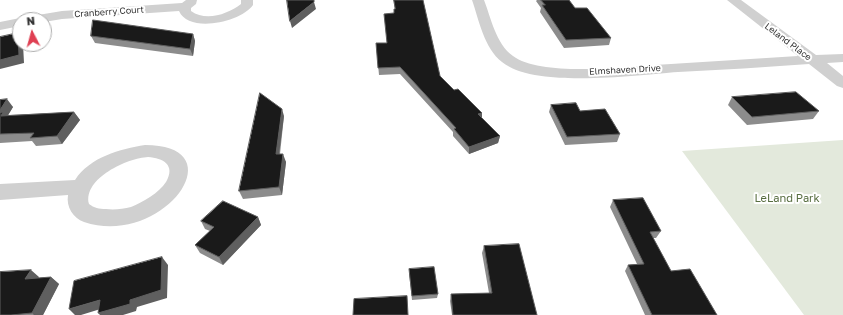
<!DOCTYPE html>
<html>
<head>
<meta charset="utf-8">
<style>
	body { margin:0 }
	#map { position:relative; width:843px; height:315px; overflow:hidden; background:#fff; font-family:"Golos Text",sans-serif }
	canvas { display:block }
	.north { position:absolute; left:12px; top:12px; width:40px; height:40px; box-sizing:border-box; background:#fff; border:1px solid #adadad; border-radius:50%; rotate:354deg; font-size:11px; font-weight:700; line-height:16px; text-align:center; color:#333 }
	.north::after { content:''; display:block; margin:auto; width:14px; height:18px; background:#df3f52; clip-path:polygon(50% 0,100% 100%,50% 72%,0 100%) }
</style>
</head>
<body>
<div id="map">
<canvas width="843" height="315"></canvas>
<div class="north">N</div>
</div>
<script>
const g = document.querySelector('canvas').getContext('2d');
g.lineJoin = 'round';
function paint(path, color) {
  g.fillStyle = color;
  g.fill(path, 'evenodd');
}
function strokePath(path, color, width, dash) {
  g.strokeStyle = color;
  g.lineWidth = width;
  g.lineCap = dash ? 'butt' : 'round';
  g.setLineDash(dash || []);
  g.stroke(path);
}
function label(font, color, halo, rows, align = 'center') {
  g.font = font + ' "Golos Text",sans-serif';
  g.lineWidth = 4;
  g.setLineDash([]);
  g.textBaseline = 'middle';
  g.strokeStyle = halo;
  g.fillStyle = color;
  for (const [text, x, y, turn = 0] of rows) {
    g.save();
    g.translate(x, y);
    g.rotate((+turn || 0) * Math.PI / 180);
    g.textAlign = isNaN(turn) ? turn : align;
    if (halo) g.strokeText(text, 0, 0);
    g.fillText(text, 0, 0);
    g.restore();
  }
}
paint(new Path2D(`
	M843,140v175h-39l-122,-164z`), '#e3e9dc');
paint(new Path2D(`
	M186,0h11l-1,4 -5,4v3c15,11 37,3 50,-7v-4h12v5c-12,17 -64,29 -74,6l-117,8 -18,3v-2h-19l2,-3 5,-1 30,-5 120,-8z
	M472,0h12c7,18 12,44 29,56 29,22 120,10 158,8 42,-3 85,-5 127,-8l-71,-56h14l75,55 27,-1v8l-16,1 16,13v12l-6,-2 -28,-22c-44,3 -87,6 -131,8 -42,3 -143,17 -176,-10 -18,-14 -23,-42 -30,-62z
	M20,18l5,2h-5v6l-20,4v-8z
	M145,145c93,0 18,103 -61,77 -11,-4 -18,-15 -16,-27l-68,5v-16l75,-4c15,-23 45,-31 70,-35zM148,157c15,1 28,8 18,25 -7,11 -23,20 -35,25 -8,2 -17,3 -25,2 -7,0 -12,-1 -17,-5 -6,-26 39,-46 59,-47z`), '#d0d0d0');
paint(new Path2D(`
	M394,0h29l17,76 14,14 28,23v5l18,18 -2,7 -29,11 -16,-18v-4l-53,-58 -21,1 -3,-32h11l7,-30v-4h1z
	M537,0h4l34,8 36,30 -2,7 -45,3 -24,-36 1,-4 -5,-7z
	M193,34l2,7 -2,15 -98,-13 -4,-7z
	M732,97l87,14 -6,8 -66,6 -19,-20z
	M0,100l13,7 -5,8 66,-3 6,8 -18,24 -26,2 -4,-5 -32,2z
	M551,105l29,6 40,23 -3,8 -52,3 -16,-33z
	M284,116l-4,38 6,8 -4,33 -39,4 -4,-8z
	M613,200l48,31 -5,7h-3l18,33 46,44h-72l-20,-44 3,-6 9,-1 -27,-57z
	M258,217l3,8 -38,40 -23,-12 -5,-8 15,-14 -5,-2 -4,-8z
	M484,246l53,69h-85l-2,-14 1,-7 38,-1 -7,-40z
	M409,273l29,21 -1,4 -25,2z
	M39,277v1l12,-1 8,7 -16,31h-43z`), '#8c8c8c');
paint(new Path2D(`
	M314,2l2,7 -24,19 -2,-7z
	M18,33l2,3v8h3l1,19 -24,6v-9z
	M193,34l2,7 -2,15 -3,-7z
	M7,99l6,8 -6,10 1,7 -8,-9v-5z
	M282,109l2,7 -6,46 -2,-8z
	M74,112l6,8 -18,24 -5,-8z
	M482,113v7l-4,-6z
	M500,136l-2,7 -29,11v-7z
	M283,154l3,8 -4,33 -3,-8z
	M258,217l3,8 -38,40 -4,-8z
	M162,257l6,8 -1,33 -30,9 -1,4 -13,4h-23l-2,-2 32,-13z
	M31,270l8,7 -5,9 -9,-7z
	M51,277l8,7 -16,31h-9l-2,-2z
	M100,300l7,7 -26,8h-6l-6,-6z`), '#5f5f5f');
const building = new Path2D(`
	M287,0h27v2l-24,19z
	M394,0h29l17,76 14,14 4,-1 24,24 -4,1 22,22 -31,11 -15,-18 2,-1 -56,-61 -22,1 -2,-25h11l-3,-29 10,-1v-4h1z
	M541,0h28l6,8h12l24,30 -45,2 -24,-35h3z
	M93,20l100,14 -3,15 -99,-13z
	M18,33l1,22 -19,5v-23z
	M796,92l23,19 -67,6 -20,-20z
	M260,93l22,16 -6,45h7l-4,33 -40,4z
	M7,99l-7,11v-10z
	M576,103l4,8 25,-2 15,25 -53,3 -16,-32z
	M3,112l-2,4 73,-4 -17,24 -27,2 4,-5 -34,1v-21z
	M643,198l18,33 -11,1 21,39 19,-2 27,46h-65l-24,-50 16,-1 -31,-64z
	M223,201l35,16 -39,40 -24,-12 19,-18 -13,-6z
	M519,244l18,71h-84l-2,-21 41,-1 -8,-47z
	M162,257l-1,33 -31,10v4l-32,9 2,-13 -31,9 5,-28z
	M434,267l4,27 -26,2 -3,-27z
	M31,270l-6,9 26,-2 -19,36 -21,2h-11v-43z
	M407,296l1,19h-55l1,-16z`);
paint(building, '#1a1a1a');
strokePath(building, '#5f5f5f', 1);
label('9px', '#333', '#fff', [
	["Cranberry Court",109,12,-4],
	["Leland Place",788,42,37],
	["Elmshaven Drive",625,70,-3]
]);
label('11px', '#586e41', '#fff', [
	["LeLand Park",787,199]
]);
</script>
</body>
</html>
